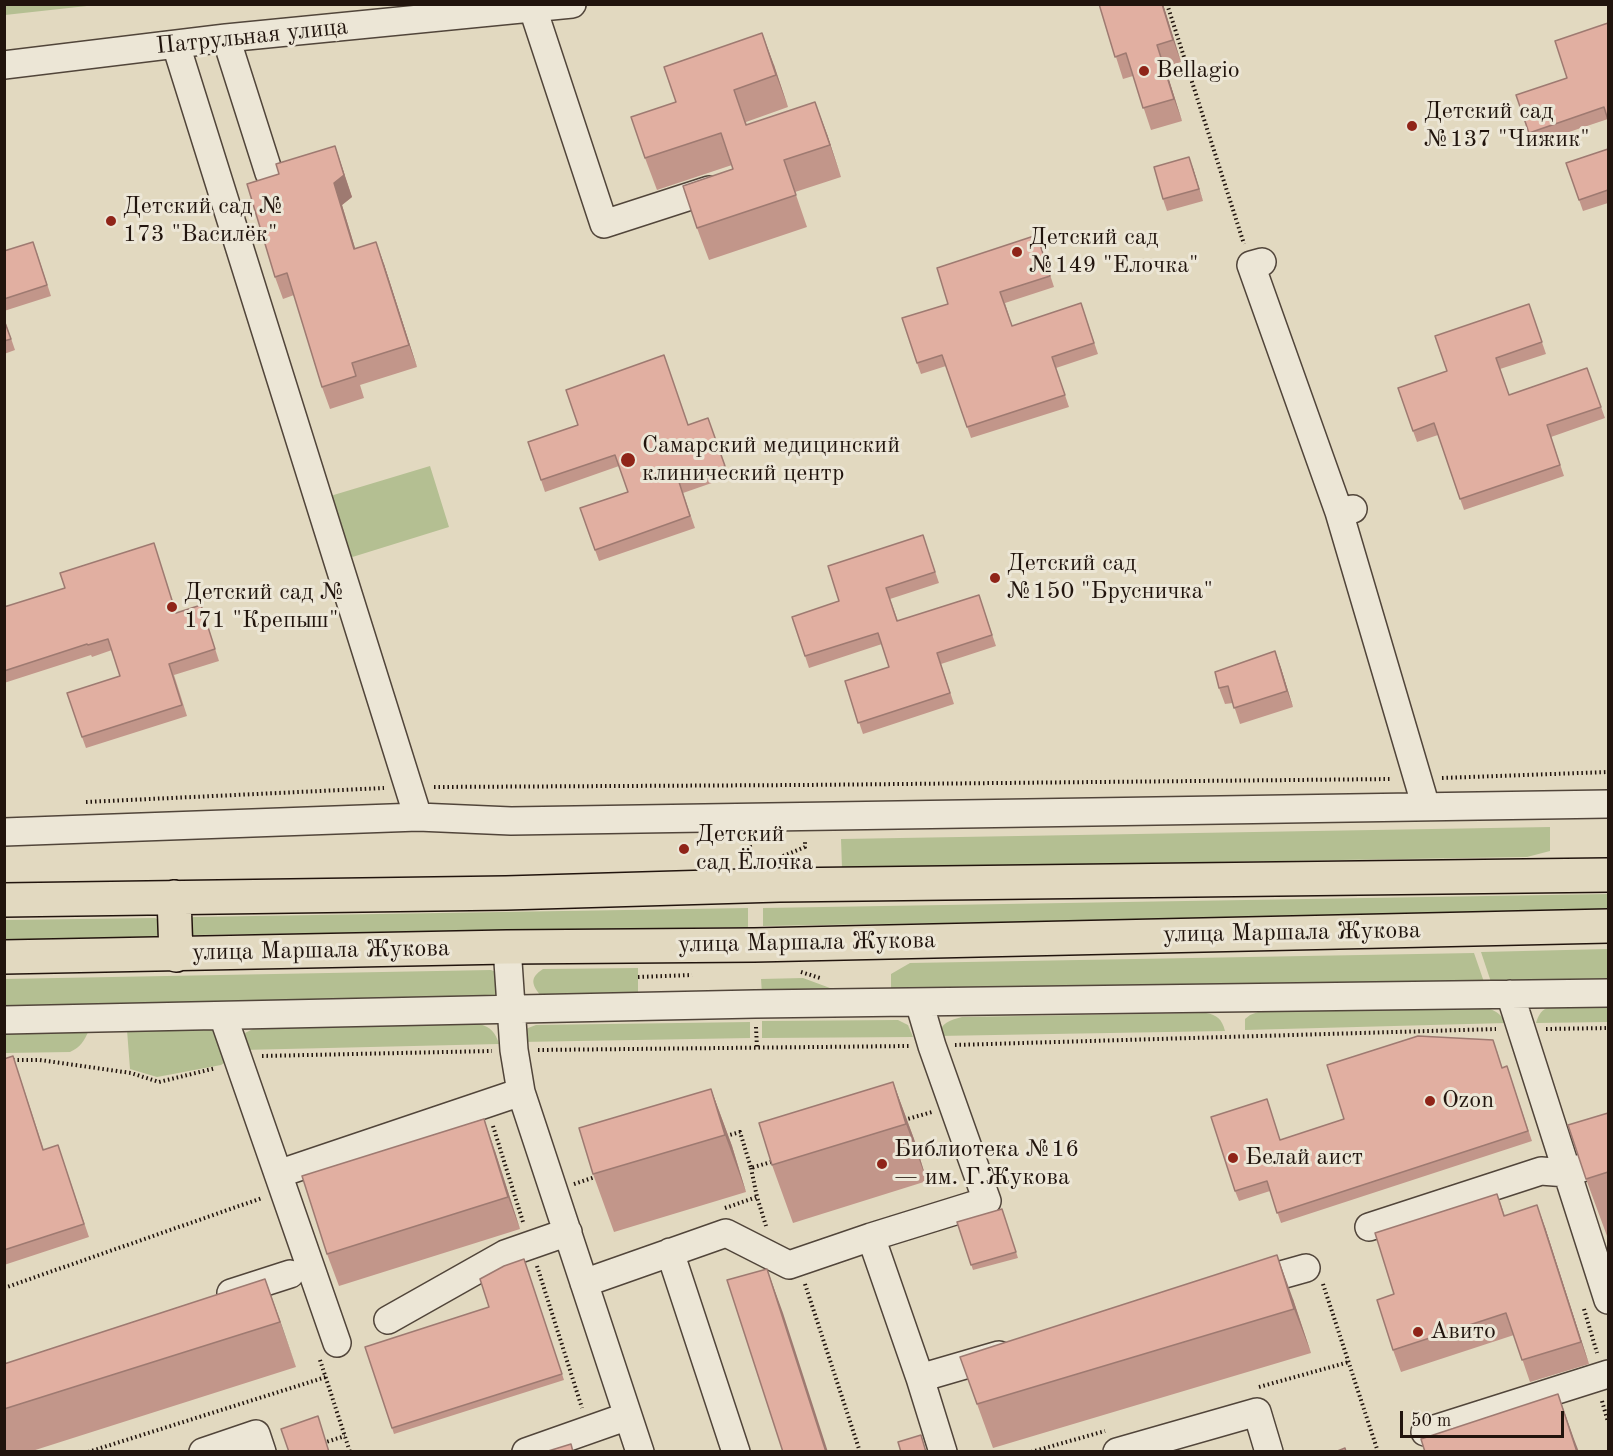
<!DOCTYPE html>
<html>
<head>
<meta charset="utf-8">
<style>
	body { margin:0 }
	#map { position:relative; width:1613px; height:1456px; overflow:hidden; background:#e2d9c0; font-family:"Old Standard TT",serif }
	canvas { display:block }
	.frame { position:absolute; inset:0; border:6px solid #21140d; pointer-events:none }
	.scale { position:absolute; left:1400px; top:1411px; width:164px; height:27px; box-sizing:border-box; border:3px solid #21140d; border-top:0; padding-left:8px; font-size:18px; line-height:21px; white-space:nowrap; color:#21140d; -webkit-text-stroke:4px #ece6d6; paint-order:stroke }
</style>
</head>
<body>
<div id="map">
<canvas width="1613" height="1456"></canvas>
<div class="frame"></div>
<div class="scale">50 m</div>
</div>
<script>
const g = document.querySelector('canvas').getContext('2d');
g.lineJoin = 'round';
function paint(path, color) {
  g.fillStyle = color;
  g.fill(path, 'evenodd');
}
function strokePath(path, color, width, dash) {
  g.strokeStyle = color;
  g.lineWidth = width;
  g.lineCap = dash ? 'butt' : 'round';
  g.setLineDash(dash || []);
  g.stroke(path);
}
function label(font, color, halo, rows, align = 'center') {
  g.font = font + ' "Old Standard TT",serif';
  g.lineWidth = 6;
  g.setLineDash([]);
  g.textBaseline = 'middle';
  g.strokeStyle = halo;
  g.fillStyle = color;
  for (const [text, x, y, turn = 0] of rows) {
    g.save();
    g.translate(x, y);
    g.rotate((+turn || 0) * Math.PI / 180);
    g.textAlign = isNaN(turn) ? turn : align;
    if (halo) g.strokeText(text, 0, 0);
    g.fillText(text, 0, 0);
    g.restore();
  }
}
paint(new Path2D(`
	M5,4h91v1l-91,10z
	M430,466l19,61 -103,32 -19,-62z
	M1550,827v24l-23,6 -685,11 -1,-29z
	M1608,894v18l-845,14v-18z
	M748,908v19l-555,8 -3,-3v-12l3,-3z
	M155,918l4,2 1,12 -5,6 -150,2 -1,-20z
	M1608,949v30l-117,3 -10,-30z
	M1474,953l10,29 -593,9v-17l19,-11z
	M638,968v28h-97c-9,-11 -12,-18 2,-27z
	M491,970l5,2 3,26 -494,10 -1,-29z
	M803,978l27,10v5l-68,1 -1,-15z
	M1608,1005v17l-72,1c2,-6 4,-12 11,-15 12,-5 47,-3 61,-3z
	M1481,1007c14,3 17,4 25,16l-261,7v-11l5,-4 8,-3z
	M1206,1013c11,2 16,6 19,18l-288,5c5,-13 12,-16 25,-19z
	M898,1020l10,5 5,12 -151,1v-17z
	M750,1022v16l-230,4 3,-10 5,-4 8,-3z
	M479,1024c12,3 16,8 20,20l-257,6 -1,-15 14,-7z
	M206,1028l9,2 15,29 -9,6 -64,12 -27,-8 -3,-39z
	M89,1030c-5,11 -8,17 -19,22l-65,1 -1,-21z`), '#b4bf92');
const minor = new Path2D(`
	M533,9l71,215 105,-34
	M226,38l43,135
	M176,45l242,772
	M4,65l222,-27 346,-34
	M1262,262l-11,3 88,247
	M1353,509l-14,3 87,295
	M4,832l414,-15 93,4 1097,-17
	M507,947l7,103 7,42 119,360
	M1510,994l98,306
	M919,1002l13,44 55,155 -116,36 49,141
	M223,1016l114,327
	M4,1020l751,-16 853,-11
	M278,1174l243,-82
	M1369,1227l172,-56 26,2 41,-14
	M670,1252l66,200
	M584,1283l142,-50 63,32 82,-28
	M1249,1284l57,-16
	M231,1293l59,-19
	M388,1320l117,-66 63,-22
	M1425,1432l183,-58
	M203,1452l53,-18 6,18
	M526,1452l102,-36
	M943,1452l-23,-74 79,-23
	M1117,1452l140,-40 12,40`);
const major = new Path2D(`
	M174,897l2,58
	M4,900l502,-7 273,-8 829,-10
	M4,957l503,-10 247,-2 854,-19`);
strokePath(minor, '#51453a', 30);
strokePath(major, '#21140d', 36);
strokePath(new Path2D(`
	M1167,4l77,240
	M1442,778l166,-6
	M434,787l369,-2 589,-6
	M86,802l298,-14
	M749,841l4,19
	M783,856l22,-9v-7
	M801,972l19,6
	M638,977l54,-2
	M756,1027l1,21
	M1546,1029l62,-1
	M955,1045l541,-16
	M538,1050l371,-4
	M262,1056l230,-5
	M4,1060h36l91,13 28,9 57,-14
	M904,1120l28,-8
	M493,1126l30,96
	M726,1136l14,-4 11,36 23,-7
	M751,1168l6,29
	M574,1184l24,-8
	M725,1208l32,-11 9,29
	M537,1266l45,142
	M805,1284l55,168
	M1323,1284l55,168
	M4,1288l258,-90
	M1584,1309l13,44
	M320,1360l30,92
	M1259,1387l90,-25
	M1602,1401l6,21
	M323,1443l22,-7
	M88,1452l238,-75
	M1031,1452l74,-21`), '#21140d', 4, [1.5, 3]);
strokePath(minor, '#ece6d6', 27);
strokePath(major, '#e2d9c0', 33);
paint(new Path2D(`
	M1099,4h64l18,58 -16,5 17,54 -31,9 -18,-54 -10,3z
	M1608,23v96l-75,25 -17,-49 51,-17z
	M774,65l14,42 -42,15 1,3 80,9 14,43 -46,15 12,35 -98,33 -12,-32 36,-59 -1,-4 -75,25 -12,-32 31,-56z
	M335,146l17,51 -10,8 13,43 29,16 33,103 -57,18 4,13 -34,11 -8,-22 -28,-92 -11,4 -8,-22 4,-103z
	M1608,149v54l-25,8 -17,-48z
	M1193,168l10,33 -36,10 -4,-12z
	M1037,235l17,52 -49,16 7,23 69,-23 17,51 -42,14 13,39 -98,31 -25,-72 -25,8 -4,-11 31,-59z
	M4,251l33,2 14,43 -47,15z
	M1529,304l17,50 -46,15 9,26 78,-27 18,50 -54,19 13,39 -100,34 -26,-75 -21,7 -4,-11z
	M4,318l11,32 -11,4z
	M708,418l21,59 -46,16 12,35 -96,33 -4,-11 33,-58 -9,-26 -74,26 -4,-12z
	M923,535l16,48 -49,16 8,22 81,-26 17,51 -55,18 13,40 -91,30 -18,-53 44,-14 -7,-23 -73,24 -4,-12 34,-55z
	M201,605l18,56 -45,14 13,41 -101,32 -4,-11 38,-61 -8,-26 -20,7 -1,-2 -87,28v-76l173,6z
	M1275,651l6,17 12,39 -53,17 -7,-21 -8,1 -6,-16z
	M1497,1051l5,17 5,-2 25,75 -251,82 -11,-32 -31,10 -4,-10 45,-51 64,-21z
	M13,1056l31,94 14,-5 31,92 -85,28v-206z
	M893,1082l21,57 13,42 -134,42 -21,-58z
	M711,1089l21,57 14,46 -132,40 -21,-58z
	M1608,1113v123h-1l-21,-57z
	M495,1151l25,78 -181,57 -12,-32z
	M1497,1194l8,22 40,11 44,137 -59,18 -16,-47 -113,37 -8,-22 1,-56z
	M1002,1209l16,49 -45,12 -16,-48z
	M524,1259l40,121 -170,54 -29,-87 124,-40z
	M265,1279l31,88 -267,85h-25v-88z
	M1293,1299l18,54 -318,95 -33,-91z`), '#c2968a');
paint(new Path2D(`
	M1162,4h1l18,58 -8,-22z
	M762,33l12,32 14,42 -12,-32z
	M1157,45l8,22 17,54 -8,-22z
	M815,102l12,32 14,43 -11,-32z
	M335,146l17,51 -10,8 20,66 -8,-22 -20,-66z
	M1189,157l4,11 10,33 -4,-12z
	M376,242l8,22 33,103 -8,-22z
	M1275,651l6,17 12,39 -6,-16z
	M893,1082l21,57 13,42 -21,-57z
	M711,1089l21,57 14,46 -21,-57z
	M484,1119l11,32 25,78 -12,-32z
	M1537,1205l8,22 44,137 -8,-22z
	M1277,1255l16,44 18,54 -17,-44z
	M767,1269l16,44 45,139h-2z
	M265,1279l16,44 15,44 -16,-45z
	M1558,1394l16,45 5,13h-2z`), '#9e7a71');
const building = new Path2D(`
	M1099,4h63l11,36 -16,5 17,54 -31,9 -17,-55 -11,4z
	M1608,23v97l-4,-13 -75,26 -13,-38 51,-17 -12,-37z
	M762,33l14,42 -42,15 12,35 69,-23 15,43 -46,15 12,35 -99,33 -14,-42 50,-17 -12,-36 -76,25 -14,-41 45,-15 -12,-35z
	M335,146l9,29 -10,8 20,66 22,-7 33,103 -57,18 4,13 -34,11 -35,-114 -12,4 -28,-93 32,-10 -3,-10z
	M1608,149v41l-29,10 -13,-37z
	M1189,157l10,32 -36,10 -9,-32z
	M1037,235l13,41 -50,16 12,34 69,-23 13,40 -42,14 13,38 -98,32 -25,-72 -25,8 -15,-45 46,-14 -11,-36z
	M33,242l14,43 -43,14v-48z
	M1529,304l13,38 -46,16 13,37 78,-27 14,39 -54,18 13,40 -100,34 -26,-76 -21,8 -15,-43 49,-17 -12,-35z
	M4,320l7,19 -7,2z
	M664,355l24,70 20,-7 17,48 -46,16 11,34 -95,34 -15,-42 48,-16 -13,-37 -74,25 -13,-38 50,-17 -12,-35z
	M923,535l12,37 -49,16 11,33 82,-26 13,40 -55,18 13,40 -92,30 -13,-42 44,-14 -11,-34 -73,23 -13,-39 47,-16 -11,-35z
	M154,543l22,70 25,-8 14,44 -46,15 13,41 -100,32 -15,-44 53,-17 -12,-37 -20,6 -1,-1 -83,27v-64l61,-19 -5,-15z
	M1275,651l12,40 -53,17 -6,-22 -9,2 -4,-16z
	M1418,1036l75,4 9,28 5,-2 21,65 -251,82 -10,-32 -32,10 -24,-74 56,-18 13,41 64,-21 -17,-54z
	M13,1056l30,94 15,-5 26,79 -80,26v-191z
	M893,1082l13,42 -134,41 -13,-42z
	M711,1089l14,46 -132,39 -14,-46z
	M1608,1113v59l-22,7 -18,-54z
	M484,1119l24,78 -181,57 -25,-78z
	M1497,1194l7,22 33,-11 44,137 -59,18 -16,-47 -113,37 -16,-50 17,-6 -19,-61z
	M1002,1209l14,43 -45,13 -14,-43z
	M1277,1255l17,54 -317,95 -17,-47z
	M524,1259l38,115 -170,54 -27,-81 124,-40 -9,-28 24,-13z
	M767,1269l59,183h-43l-56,-172z
	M265,1279l15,43 -276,87v-45z
	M1558,1394l19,58h-152l-4,-13z
	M318,1416l11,36h-40l-8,-23z
	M921,1435l5,17h-25l-3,-10z
	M571,1444l2,8h-28z
	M1345,1448l1,4h-11z`);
paint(building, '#e1afa1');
strokePath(building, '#9e7a71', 1.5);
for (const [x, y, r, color] of [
	[1144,71,6,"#8f2418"],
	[1412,126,6,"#8f2418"],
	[111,221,6,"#8f2418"],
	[1017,252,6,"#8f2418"],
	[628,460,8,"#8f2418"],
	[995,578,6,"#8f2418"],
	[172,607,6,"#8f2418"],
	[684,849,6,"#8f2418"],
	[1430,1101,6,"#8f2418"],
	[1233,1158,6,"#8f2418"],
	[882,1164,6,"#8f2418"],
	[1418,1332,6,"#8f2418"]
]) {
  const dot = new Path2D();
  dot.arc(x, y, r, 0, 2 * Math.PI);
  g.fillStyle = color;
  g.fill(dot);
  strokePath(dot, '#ece6d6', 2);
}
label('24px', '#21140d', '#ece6d6', [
	["Патрульная улица",252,37,-6],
	["улица Маршала Жукова",1292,933,-1],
	["улица Маршала Жукова",807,943,-1],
	["улица Маршала Жукова",321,951,-1]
]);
label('24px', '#21140d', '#ece6d6', [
	["Bellagio",1156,71],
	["Детский сад",1424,112],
	["№137 \"Чижик\"",1424,140],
	["Детский сад №",123,207],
	["173 \"Василёк\"",123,235],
	["Детский сад",1029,238],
	["№149 \"Елочка\"",1029,266],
	["Самарский медицинский",642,446],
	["клинический центр",642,474],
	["Детский сад",1007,564],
	["№150 \"Брусничка\"",1007,592],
	["Детский сад №",184,593],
	["171 \"Крепыш\"",184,621],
	["Детский",696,835],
	["сад Ёлочка",696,863],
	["Ozon",1442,1101],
	["Библиотека №16",894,1150],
	["— им. Г.Жукова",894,1178],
	["Белай аист",1245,1158],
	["Авито",1430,1332]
], 'left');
</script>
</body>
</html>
